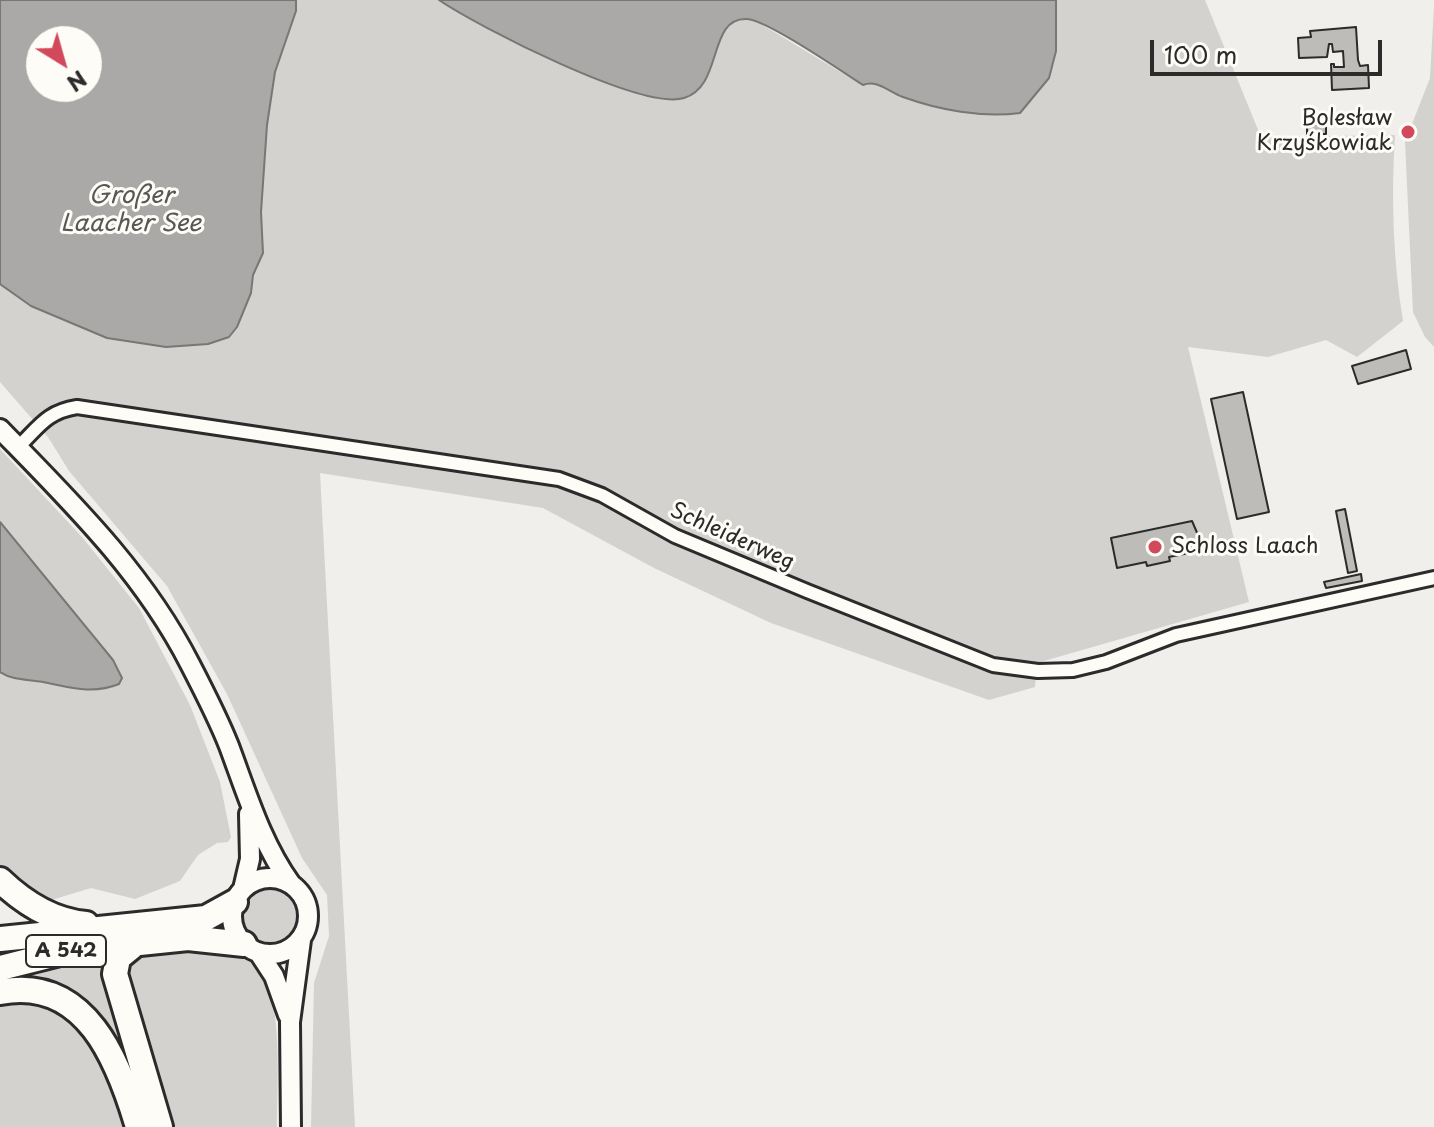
<!DOCTYPE html>
<html>
<head>
<meta charset="utf-8">
<style>
	body { margin:0 }
	#map { position:relative; width:1434px; height:1127px; overflow:hidden; background:#f0efeb; font-family:"Playpen Sans",sans-serif }
	canvas { display:block }
	.north { position:absolute; left:24px; top:24px; width:80px; height:80px; box-sizing:border-box; background:#fdfcf7; border:2px solid #a9a8a5; border-radius:50%; rotate:143deg; font-size:22px; font-weight:700; line-height:32px; text-align:center; color:#2b2b2b }
	.north::after { content:''; display:block; margin:auto; width:28px; height:36px; background:#d1495b; clip-path:polygon(50% 0,100% 100%,50% 72%,0 100%) }
	.scale { position:absolute; left:1150px; top:40px; width:232px; height:36px; box-sizing:border-box; border:4px solid #2b2b2b; border-top:0; padding-left:10px; font-size:24px; line-height:28px; white-space:nowrap; color:#2b2b2b; -webkit-text-stroke:6px #fdfcf7; paint-order:stroke }
</style>
</head>
<body>
<div id="map">
<canvas width="1434" height="1127"></canvas>
<div class="north">N</div>
<div class="scale">100 m</div>
</div>
<script>
const g = document.querySelector('canvas').getContext('2d');
g.lineJoin = 'round';
function paint(path, color) {
  g.fillStyle = color;
  g.fill(path, 'evenodd');
}
function strokePath(path, color, width, dash) {
  g.strokeStyle = color;
  g.lineWidth = width;
  g.lineCap = dash ? 'butt' : 'round';
  g.setLineDash(dash || []);
  g.stroke(path);
}
function label(font, color, halo, rows, align = 'center') {
  g.font = font + ' "Playpen Sans",sans-serif';
  g.lineWidth = 6;
  g.setLineDash([]);
  g.textBaseline = 'middle';
  g.strokeStyle = halo;
  g.fillStyle = color;
  for (const [text, x, y, turn = 0] of rows) {
    g.save();
    g.translate(x, y);
    g.rotate((+turn || 0) * Math.PI / 180);
    g.textAlign = isNaN(turn) ? turn : align;
    if (halo) g.strokeText(text, 0, 0);
    g.fillText(text, 0, 0);
    g.restore();
  }
}
paint(new Path2D(`
	M296,0h143l129,68 78,28 40,2c26,-17 29,-43 38,-71 11,-7 19,-9 32,-6l106,64 7,-3 7,2 25,13 148,-19 7,-27v-51h149l56,137 134,-2c-4,62 -2,125 8,186l-46,36 -31,-17 -58,17 -80,-10 61,255 -212,61 -2,24 -46,13 -218,-77 -117,-55 -111,-60 -223,-35 35,654h-44l3,-144 15,-47 -2,-41 -25,-37 -75,-164 -60,-108 -98,-115 -21,-34 -48,-55v-98l31,22 76,32 144,-45 2,-18 10,-22 -2,-41 6,-87 8,-53 21,-61z
	M1434,6v341l-9,-10 -12,-25 -8,-170 25,-64z
	M0,449l82,88 57,71 51,97 30,77 11,55 -3,5 -11,1 -19,12 -18,26 -45,18 -44,-11 -43,13 -38,-25 -10,-11v-193c14,9 28,7 43,10 20,4 68,17 79,-4l-4,-10 -26,-35 -92,-111z
	M241 916a28 28 0 1 1 56 0a28 28 0 1 1-56 0Z
	M150,950c19,0 66,-4 81,2 11,4 24,11 31,21 21,32 15,114 15,154h-109l-47,-153 8,-18z
	M100,954l52,173 -47,-99 -105,-42v-12z
	M19,1002l17,1 16,4 36,23 44,97h-132v-123z`), '#d3d2cf');
const water = new Path2D(`
	M0,0h296v11l-21,61 -8,53 -6,87 2,41 -10,22 -2,18 -14,34 -8,10 -21,7 -42,3 -59,-9 -76,-32 -31,-22zM40,40h48v48h-48z
	M439,0h617v51l-7,27 -29,35c-38,5 -81,-3 -117,-16 -14,-5 -26,-18 -40,-12 -22,-14 -96,-65 -116,-66 -40,-2 -23,67 -63,79 -42,13 -207,-72 -245,-98z
	M0,522l113,138 9,18 -3,6c-27,11 -50,3 -76,-2 -16,-3 -29,-1 -43,-10z`);
paint(water, '#aaa9a7');
strokePath(water, '#777775', 2);
const building = new Path2D(`
	M1356,27l2,33 2,6 8,-1 1,23 -37,2 -1,-26h3v3h10l-1,-16 -10,1 -1,-8h-3l-2,13 -28,1 -1,-20 13,-1 -1,-6z
	M1326,124v10h-19v-9z
	M1406,350l5,19 -53,15 -6,-18z
	M1243,392l26,120 -32,7 -26,-120z
	M1345,509l12,62 -9,2 -12,-62z
	M1192,521l6,14 1,16 -30,6 1,4 -23,5 -1,-4 -29,6 -6,-30z
	M1361,574l1,7 -36,7 -2,-6z`);
paint(building, '#bdbcb8');
strokePath(building, '#2b2b2b', 2);
const street = new Path2D(`
	M18,447c21,-20 28,-35 59,-40l482,72 43,16 73,41 132,55 186,74 45,6 35,-1 33,-8 70,-27 258,-57`);
const secondary = new Path2D(`
	M0,429c71,73 143,143 190,235 14,27 28,54 39,82 18,48 32,96 62,138
	M232 916a38 38 0 1 1 76 0a38 38 0 1 1-76 0Z
	M243,889l7,-30 -1,-45
	M259,953l15,23 14,39
	M291,1127l-1,-105 11,-82`);
const highway = new Path2D(`
	M0,880c24,23 52,41 86,44
	M0,939l206,-21 29,-16
	M134,945l-16,13 -3,16 45,153
	M0,968l72,-18 116,-12 56,6
	M0,992c86,-17 119,70 138,135`);
strokePath(street, '#2b2b2b', 18);
strokePath(secondary, '#2b2b2b', 24);
strokePath(highway, '#2b2b2b', 30);
strokePath(street, '#fdfcf7', 12);
strokePath(secondary, '#fdfcf7', 18);
strokePath(highway, '#fdfcf7', 24);
for (const [x, y, r, color] of [
	[1408,132,8,"#d1495b"],
	[1155,547,8,"#d1495b"]
]) {
  const dot = new Path2D();
  dot.arc(x, y, r, 0, 2 * Math.PI);
  g.fillStyle = color;
  g.fill(dot);
  strokePath(dot, '#fdfcf7', 3);
}
for (const [x, y, w] of [
	[66,951,80]
]) {
  const box = new Path2D();
  box.roundRect(x - w / 2, y - 16, w, 32, 6);
  g.fillStyle = '#fdfcf7';
  g.fill(box);
  strokePath(box, '#2b2b2b', 2);
}
label('bold 20px', '#2b2b2b', null, [
	["A 542",66,951]
]);
label('22px', '#2b2b2b', '#fdfcf7', [
	["Bolesław",1392,119],
	["Krzyśkowiak",1392,144],
	["Schloss Laach",1171,547,"left"]
], 'right');
label('22px', '#2b2b2b', '#fdfcf7', [
	["Schleiderweg",732,537,24]
]);
label('italic 24px', '#575756', '#fdfcf7', [
	["Großer",131,196],
	["Laacher See",131,224]
]);
</script>
</body>
</html>
